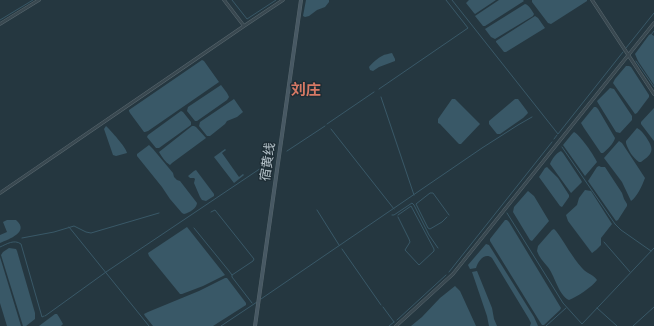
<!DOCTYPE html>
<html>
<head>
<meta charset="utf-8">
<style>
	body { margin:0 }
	canvas { display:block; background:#253740 }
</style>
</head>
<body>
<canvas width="654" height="326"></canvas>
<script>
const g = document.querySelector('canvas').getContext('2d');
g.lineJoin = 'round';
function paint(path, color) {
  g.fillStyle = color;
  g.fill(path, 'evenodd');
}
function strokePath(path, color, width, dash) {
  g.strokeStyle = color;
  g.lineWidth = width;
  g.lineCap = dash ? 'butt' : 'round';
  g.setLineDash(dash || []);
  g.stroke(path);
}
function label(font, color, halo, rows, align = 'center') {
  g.font = font + ' Cabin,"Noto Sans SC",sans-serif';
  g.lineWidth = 3;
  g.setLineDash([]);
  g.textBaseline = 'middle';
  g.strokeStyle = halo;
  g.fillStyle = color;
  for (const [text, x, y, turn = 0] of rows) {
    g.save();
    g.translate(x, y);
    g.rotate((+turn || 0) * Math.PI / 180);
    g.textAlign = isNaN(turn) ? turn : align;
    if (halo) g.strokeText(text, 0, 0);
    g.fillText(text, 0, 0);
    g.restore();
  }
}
paint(new Path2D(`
	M306,0h23v2l-4,5 -8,3 -8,6 -4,1 -2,-1z
	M469,0h27l-21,14 -1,-1 -8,-10z
	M499,0h24l1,1 -39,25h-2l-8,-10z
	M532,0h55v1l-36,23 -3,-1 -16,-21z
	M525,4c4,1 7,7 9,10l-1,2 -38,23 -4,-2 -6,-8z
	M535,16l3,2 7,10 -39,24h-2l-8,-10v-1z
	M651,34l3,2v49l-16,-24 -3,-7 14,-19z
	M392,53l3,6v2l-16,6 -6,4 -3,-1 -1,-3c2,-3 10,-10 13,-11 3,-2 7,-2 10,-3z
	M202,60l2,1 15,21 -71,49 -3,1h-1l-14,-19 -1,-2v-1z
	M626,66h3l2,1 18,28v2l-12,16 -2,1 -22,-31 2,-4z
	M221,85l6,8 2,4 -2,3 -30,21h-2l-8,-10 1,-4z
	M610,88l4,1 18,27v4l-12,13 -4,-1 -18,-29 -1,-2z
	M234,99l9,13 -6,5 -10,4 -2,3 -15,12h-3l-8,-10 1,-4z
	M452,99h3l25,25 -19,20h-2l-2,-2 -17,-18 -2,-1v-4z
	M515,99h3l9,12 1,2 -5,5 -23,16h-3l-8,-10v-3z
	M594,107h2l2,2 17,29c-1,5 -8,12 -12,15h-2l-17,-25 -3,-5z
	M654,108v33l-13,-17v-2z
	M181,111l2,1 8,10v3l-32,23h-3l-9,-11 1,-2z
	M106,126c5,5 20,21 21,27l-11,3 -3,-1 -9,-26z
	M192,126h2l2,1 10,11 -34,25 -2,2c-5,-3 -8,-8 -11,-13z
	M637,128c4,2 6,5 9,9 8,12 8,16 -5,25h-2c-6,-4 -11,-12 -13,-19v-2z
	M574,132c6,3 20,23 23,30l-12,14 -22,-31 9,-11z
	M619,141l3,2 23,35c-3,8 -8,19 -14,23l-9,-19 -18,-24z
	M149,145l4,4 20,24 1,4 3,3 3,1 17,22c0,5 -8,10 -13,11l-2,-1 -12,-14 -8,-12 -25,-31v-2z
	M225,149l1,1 -4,3 17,24 4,-3 1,1 -10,8 -20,-26z
	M561,151l2,2 18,27 1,2 -11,11 -21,-29c2,-5 6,-11 11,-13z
	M599,166l2,1h4l17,26 2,6 3,5v2l-2,3 -7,11 -2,1 -28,-40 9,-14z
	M547,167l11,11 11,17v2l-7,10 -2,-1 -21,-29 6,-9z
	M196,170l18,24v2l-8,5 -4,-1 -2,-3 -6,-14 1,-4 -1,-1h-4l-2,-2 6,-5z
	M585,190l6,1 21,33 -11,14v7l-5,5 -4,3 -24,-32 -2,-6 11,-10 2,-7z
	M528,191l6,5 15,25 -17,20 -2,-1 -17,-28 1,-5 13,-15z
	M7,220h9c14,12 -7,19 -16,23v-8l7,-3 -4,-10z
	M505,220h2l2,2 52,86 -1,2 -16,15h-2l-2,-3 -50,-81v-2z
	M187,227l38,48 -22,11 -21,8h-2l-31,-38 -1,-3z
	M554,229l2,2c9,12 16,26 26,37 6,7 10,5 15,12 -5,7 -20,17 -28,20 -11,-5 -14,-25 -22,-34 -4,-5 -8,-9 -10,-15l1,-5 14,-16z
	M486,244l3,1 45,72 4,9h-8l1,-3 -2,-4 -37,-61c-7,-6 -14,3 -16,10l-6,1 -2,-4z
	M9,248l7,1 1,2 18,62v6l-9,7h-3l-22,-71 2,-3z
	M0,257l21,69h-14l-7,-23z
	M477,271l15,37 2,11 3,7h-8l-2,-10 -15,-44z
	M225,278h2l19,25v2l-33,21h-60l-8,-10 -1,-2 4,-2 51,-21z
	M455,286l5,5 16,35h-65l11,-9 18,-19z
	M55,314h2l2,3 4,7 -2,2h-22z`), '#395867');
strokePath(new Path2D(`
	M232,0l15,19 29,-19
	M452,0l106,134 65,-82
	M0,20l33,-20
	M651,35l3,-4
	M626,48l28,-35
	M636,61l18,26
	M379,89l89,-61 -22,-28
	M381,97l33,98
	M327,124l47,-32
	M331,129l63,80
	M554,139l3,-4
	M562,147l53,77 6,6 30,21
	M287,151l38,-25
	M317,210l22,35
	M507,213l56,90 19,21 72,-76
	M392,215h2l18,-12 2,2 15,30 9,13
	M398,215l13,-9 23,43v2l-15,14 -14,-15 5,-8 -1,-3 -11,-22
	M447,217l-5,5 -12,7 -2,-1 -12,-24 14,-11h3l16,22
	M69,227l80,99
	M194,228l35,43 3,4 21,-14 1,-2 -39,-49 -4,2
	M22,238l32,-6 20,-6 12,6 5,1 68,-20
	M604,242l26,30
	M0,247c7,-3 14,-8 21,-3l21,73 2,-1
	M342,249l39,56
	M449,272l103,-130
	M232,275v2l20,26
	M261,299l221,-151 36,-23 14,-8
	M383,307l11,15
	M597,308l20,18
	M45,316l61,-44 164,-110
	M397,320l49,-45
	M221,326l36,-24
	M389,326l5,-4
	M546,326l20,-18
	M633,326l21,-19`), '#395867', 1);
const street = new Path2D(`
	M224,0l20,26 39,-26
	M592,0l62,94
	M0,24l39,-24
	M0,193l244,-167
	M396,326l57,-52 201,-251`);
const secondary = new Path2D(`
	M255,326l46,-326`);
strokePath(street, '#57666d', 3.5);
strokePath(secondary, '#57666d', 4);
strokePath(street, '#394850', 2.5);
strokePath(secondary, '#475863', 3);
label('13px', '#b6c3ca', '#1e2d35', [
	["宿黄线",268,162,-82]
]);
label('bold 15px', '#d67965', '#1e2d35', [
	["刘庄",306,91]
]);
</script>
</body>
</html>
